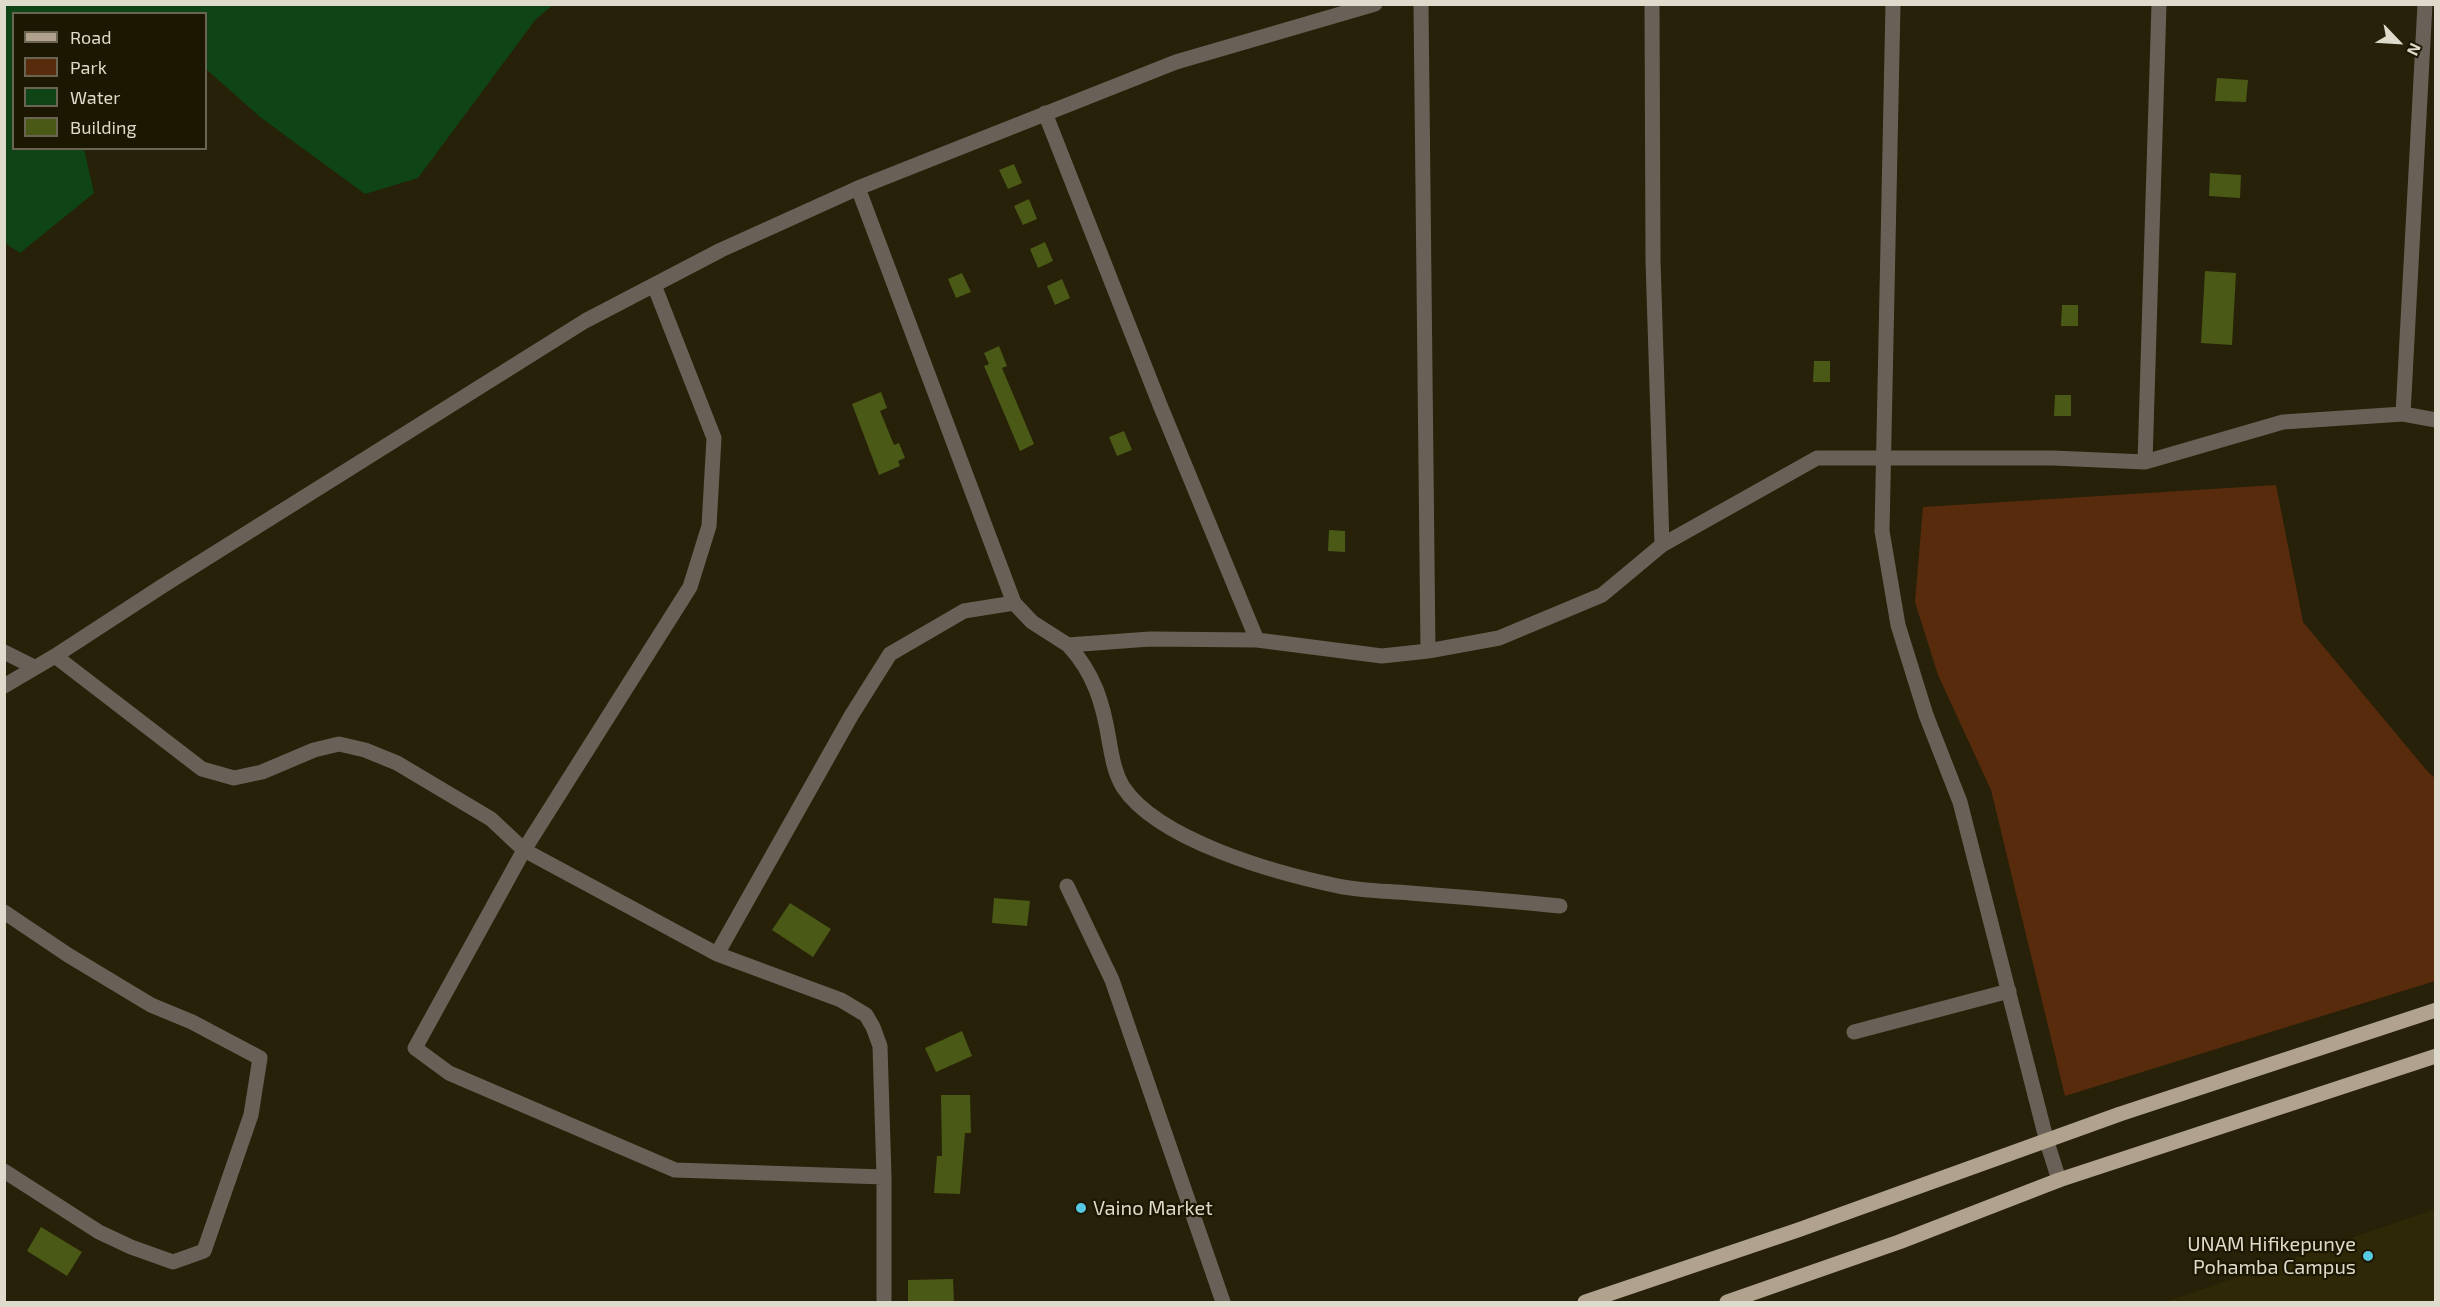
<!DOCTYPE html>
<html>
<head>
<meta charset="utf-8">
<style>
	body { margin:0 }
	#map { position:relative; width:2440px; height:1307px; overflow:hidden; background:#262108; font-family:"Exo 2",sans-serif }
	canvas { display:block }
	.frame { position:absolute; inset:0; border:6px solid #dedbcc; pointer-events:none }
	.legend { position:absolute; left:12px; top:12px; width:195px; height:138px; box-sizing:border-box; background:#1c1701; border:2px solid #6a6552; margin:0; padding:8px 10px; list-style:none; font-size:18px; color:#dedbcc }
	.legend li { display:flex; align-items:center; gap:12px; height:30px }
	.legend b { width:30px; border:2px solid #6a6552 }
	.north { position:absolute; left:2368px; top:12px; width:60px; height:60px; -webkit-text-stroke:4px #1c1701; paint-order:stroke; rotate:115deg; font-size:16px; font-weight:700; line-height:24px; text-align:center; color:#dedbcc }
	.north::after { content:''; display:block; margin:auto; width:21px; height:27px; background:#dedbcc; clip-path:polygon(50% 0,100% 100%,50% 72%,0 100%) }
</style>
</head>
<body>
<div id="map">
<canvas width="2440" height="1307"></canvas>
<div class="frame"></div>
<ul class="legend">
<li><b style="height:8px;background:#b1a28d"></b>Road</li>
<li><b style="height:16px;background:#572b0c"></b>Park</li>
<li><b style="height:16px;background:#0f4416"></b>Water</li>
<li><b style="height:16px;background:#4a5916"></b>Building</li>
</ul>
<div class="north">N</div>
</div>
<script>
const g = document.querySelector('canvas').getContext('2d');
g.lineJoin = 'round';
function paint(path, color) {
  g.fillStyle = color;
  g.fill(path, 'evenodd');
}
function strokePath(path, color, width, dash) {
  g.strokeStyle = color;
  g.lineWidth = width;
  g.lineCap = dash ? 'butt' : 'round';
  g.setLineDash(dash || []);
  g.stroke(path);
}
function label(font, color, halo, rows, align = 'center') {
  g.font = font + ' "Exo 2",sans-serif';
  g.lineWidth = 4.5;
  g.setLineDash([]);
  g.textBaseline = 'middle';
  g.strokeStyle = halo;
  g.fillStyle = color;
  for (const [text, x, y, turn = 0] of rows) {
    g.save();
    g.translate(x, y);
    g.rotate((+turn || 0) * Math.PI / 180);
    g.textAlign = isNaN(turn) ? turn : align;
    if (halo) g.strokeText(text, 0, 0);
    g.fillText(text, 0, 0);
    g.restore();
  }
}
paint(new Path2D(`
	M2435,1209v93h-270z`), '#2f2806');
paint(new Path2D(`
	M2276,485l27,137 125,150 7,6v203l-370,115 -74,-306 -53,-115 -23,-73 8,-95z`), '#572b0c');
paint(new Path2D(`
	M4,5l1,-1 548,1 -17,14 -118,159 -53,16 -105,-77 -54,-48v-55h-192v134l70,1 10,44 -74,60 -15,-10z`), '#0f4416');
paint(new Path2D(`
	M2217,78l31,2 -2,22 -31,-1z
	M1014,164l8,19 -14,6 -9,-19z
	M2210,173l31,2 -1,23 -31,-2z
	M1029,199l8,20 -14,6 -9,-19z
	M1045,242l8,19 -15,7 -8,-19z
	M2205,271l31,2 -4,72 -31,-2z
	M962,273l9,19 -15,6 -8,-19z
	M1062,279l8,19 -15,7 -8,-19z
	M2062,305h16v21h-17z
	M999,346l8,20 -5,2 32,76 -14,7 -36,-85 5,-2 -5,-11z
	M1814,361h16v21h-17z
	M881,392l6,16 -7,3 14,34 5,-2 6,15 -7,3 2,5 -21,9 -27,-71z
	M2055,395h16v21h-17z
	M1124,431l8,19 -15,6 -8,-19z
	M1329,530l16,1v21l-17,-1z
	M994,898l36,3 -3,25 -35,-3z
	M790,903l41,26 -18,28 -41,-27z
	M962,1031l10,25 -36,16 -11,-24z
	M941,1095h29l1,38h-6l-5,61 -26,-1 3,-37h5z
	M41,1227l41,25 -15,24 -40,-25z
	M953,1279l1,23h-46v-22z`), '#4a5916');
strokePath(new Path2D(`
	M1421,4l7,647
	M1652,4l1,256 9,285
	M1893,4l-11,527 16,94 28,90 34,87 87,340 12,38
	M1045,113l115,292 97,235
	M858,188l156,415 18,19 36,23 82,-6 107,1 125,16 46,-5 71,-13 103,-43 60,-50 155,-87h236l92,4 138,-40 120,-8 33,6
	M654,285l60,153 -5,88 -19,61 -166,263 -109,198 34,25 226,97 209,7
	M2403,414l22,-410
	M2145,462l14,-458
	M1068,645c26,28 35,58 41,95 3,16 5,32 14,47 36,54 153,86 215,99 23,5 49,5 72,7 50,4 100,8 150,13
	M4,652l30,15
	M55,656l147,113 32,9 28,-6 52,-22 25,-6 26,6 32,13 94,56 33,31 193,104 124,46 25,15 7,12 7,19 4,131v125
	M4,686l51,-30 109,-71 421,-264 136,-71 137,-62 318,-126 199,-58
	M1067,886l45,94 111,322
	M4,912l64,43 83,50 41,17 68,36 -9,57 -47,136 -31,11 -42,-15 -32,-15 -95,-61
	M717,954l134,-238 39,-62 74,-43 50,-8
	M1854,1032l155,-41`), '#696157', 15);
strokePath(new Path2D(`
	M1585,1302l213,-72 322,-116 316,-104
	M1727,1302l172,-60 160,-62 377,-124`), '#b1a28d', 15);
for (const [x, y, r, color] of [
	[1081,1208,6,"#57c9e2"],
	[2368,1256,6,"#57c9e2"]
]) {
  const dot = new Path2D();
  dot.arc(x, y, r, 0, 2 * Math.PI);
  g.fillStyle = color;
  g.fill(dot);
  strokePath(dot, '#1c1701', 2);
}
label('20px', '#dedbcc', '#1c1701', [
	["Vaino Market",1093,1208],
	["UNAM Hifikepunye",2356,1244,"right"],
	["Pohamba Campus",2356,1267,"right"]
], 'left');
</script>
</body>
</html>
